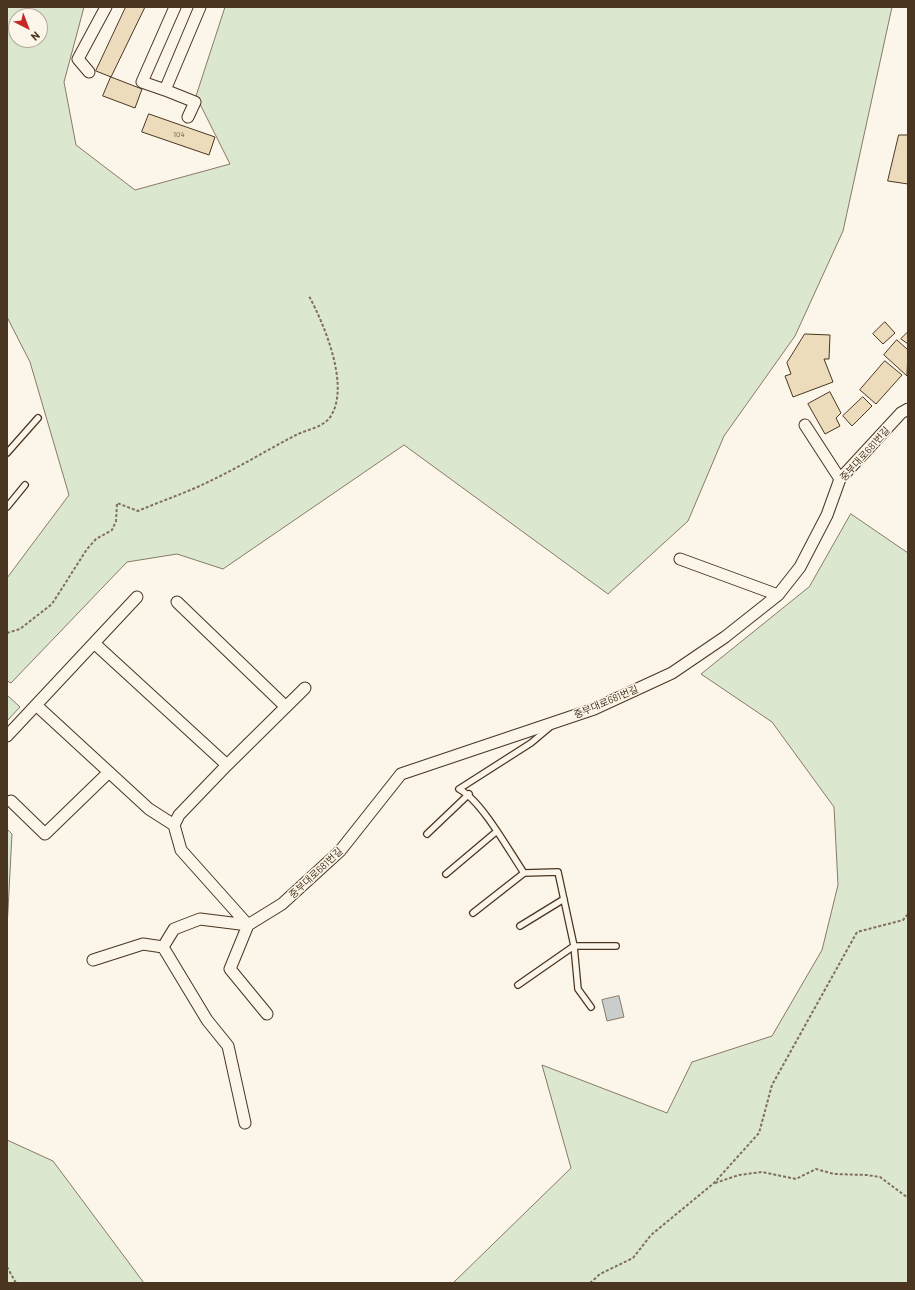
<!DOCTYPE html>
<html>
<head>
<meta charset="utf-8">
<style>
	body { margin:0 }
	#map { position:relative; width:915px; height:1290px; overflow:hidden; background:#fbf6e9; font-family:Barlow,sans-serif }
	canvas { display:block }
	.frame { position:absolute; inset:0; border:8px solid #4a3520; pointer-events:none }
	.north { position:absolute; left:8px; top:8px; width:40px; height:40px; box-sizing:border-box; background:#fbf6e9; border:1px solid #b4a999; border-radius:50%; rotate:138deg; font-size:11px; font-weight:700; line-height:16px; text-align:center; color:#4a3520 }
	.north::after { content:''; display:block; margin:auto; width:14px; height:18px; background:#c62828; clip-path:polygon(50% 0,100% 100%,50% 72%,0 100%) }
</style>
</head>
<body>
<div id="map">
<canvas width="915" height="1290"></canvas>
<div class="frame"></div>
<div class="north">N</div>
</div>
<script>
const g = document.querySelector('canvas').getContext('2d');
g.lineJoin = 'round';
function paint(path, color) {
  g.fillStyle = color;
  g.fill(path, 'evenodd');
}
function strokePath(path, color, width, dash) {
  g.strokeStyle = color;
  g.lineWidth = width;
  g.lineCap = dash ? 'butt' : 'round';
  g.setLineDash(dash || []);
  g.stroke(path);
}
function label(font, color, halo, rows, align = 'center') {
  g.font = font + ' Barlow,"Noto Sans KR",sans-serif';
  g.lineWidth = 3;
  g.setLineDash([]);
  g.textBaseline = 'middle';
  g.strokeStyle = halo;
  g.fillStyle = color;
  for (const [text, x, y, turn = 0] of rows) {
    g.save();
    g.translate(x, y);
    g.rotate((+turn || 0) * Math.PI / 180);
    g.textAlign = isNaN(turn) ? turn : align;
    if (halo) g.strokeText(text, 0, 0);
    g.fillText(text, 0, 0);
    g.restore();
  }
}
const green = new Path2D(`
	M7,7h77l-20,75 12,63 59,45 95,-26 -34,-68 29,-89h667l-49,224 -48,105 -71,100 -36,85 -80,73 -204,-149 -181,124 -46,-15 -50,8 -116,121 -4,-2v-103l62,-83 -39,-133 -23,-45zM16,16h24v24h-24z
	M851,514l57,39v730h-455l118,-115 -29,-103 125,48 25,-51 80,-26 50,-86 16,-65 -4,-78 -62,-85 -71,-48 108,-87z
	M7,695l13,12 -13,14z
	M7,829l5,5 -5,95z
	M7,1140l46,21 91,122h-137z`);
paint(green, '#dce7d0');
strokePath(green, '#887966', 1);
const water = new Path2D(`
	M619,996l5,21 -17,4 -5,-21z`);
paint(water, '#c9cecd');
strokePath(water, '#887966', 1);
const building = new Path2D(`
	M126,7h19l-34,70 -15,-6z
	M111,77l31,12 -7,19 -32,-12z
	M149,114l66,23 -6,18 -67,-23z
	M899,135h9v49l-20,-3z
	M885,322l10,11 -12,11 -10,-10z
	M908,332v12l-7,-5z
	M805,334l25,1 -1,24h-5l9,23 -40,15 -8,-21 6,-2 -4,-11z
	M897,340l11,10 -1,26 -23,-21z
	M885,361l17,14 -26,29 -16,-14z
	M830,392l11,21 -5,5 4,8 -15,8 -17,-30z
	M863,397l9,9 -20,20 -9,-10z`);
paint(building, '#ecdcbc');
strokePath(building, '#4a3520', 1);
const service = new Path2D(`
	M7,453l31,-35
	M7,507l18,-22
	M550,727l-19,16 -72,46c23,12 50,62 65,84l34,-1 16,74 4,43 13,18
	M427,834l42,-40
	M446,874l51,-43
	M473,913l51,-40
	M520,926l44,-27
	M518,985l56,-39h42`);
const minor = new Path2D(`
	M175,7l-33,75 23,8 35,-83
	M89,72l-11,-13 28,-52
	M165,90l30,12 -7,15
	M805,425l35,54
	M680,559l98,36
	M177,602l109,105
	M94,643l133,122 -48,50 -5,10
	M36,705l113,104 25,16 7,25 67,75
	M7,736l130,-139
	M227,765l78,-77
	M11,801l34,33 64,-62
	M248,925l34,-21 58,-53 61,-77 193,-65 78,-36 53,-36 53,-42 22,-28 27,-52 13,-36 61,-66 7,-4
	M248,925l-18,44 37,45
	M93,960l50,-16 20,3
	M245,1123l-17,-77 -21,-26 -44,-73 11,-18 26,-10 48,6`);
strokePath(service, '#4a3520', 8);
strokePath(minor, '#4a3520', 13);
strokePath(new Path2D(`
	M7,633l13,-4 32,-25 35,-55 9,-10 16,-9 4,-9 1,-18 21,8c23,-10 48,-18 70,-29 30,-14 59,-32 88,-47 12,-6 30,-8 36,-21 17,-31 -8,-90 -23,-118
	M715,1183l24,-8 23,-3 34,7 20,-10 18,5 33,1 13,2 28,21
	M7,1267l9,16
	M590,1283l10,-9 33,-16 18,-23 63,-52 45,-50 13,-48 85,-153 46,-12 5,-6`), '#7f6f5c', 2, [3, 2]);
strokePath(service, '#fbf6e9', 5.5);
strokePath(minor, '#fbf6e9', 11);
label('8px', '#725f47', null, [
	["104",179,134]
]);
label('10px', '#4a3520', '#fbf6e9', [
	["중부대로681번길",865,454,-48],
	["중부대로681번길",606,702,-23],
	["중부대로681번길",316,873,-43]
]);
</script>
</body>
</html>
